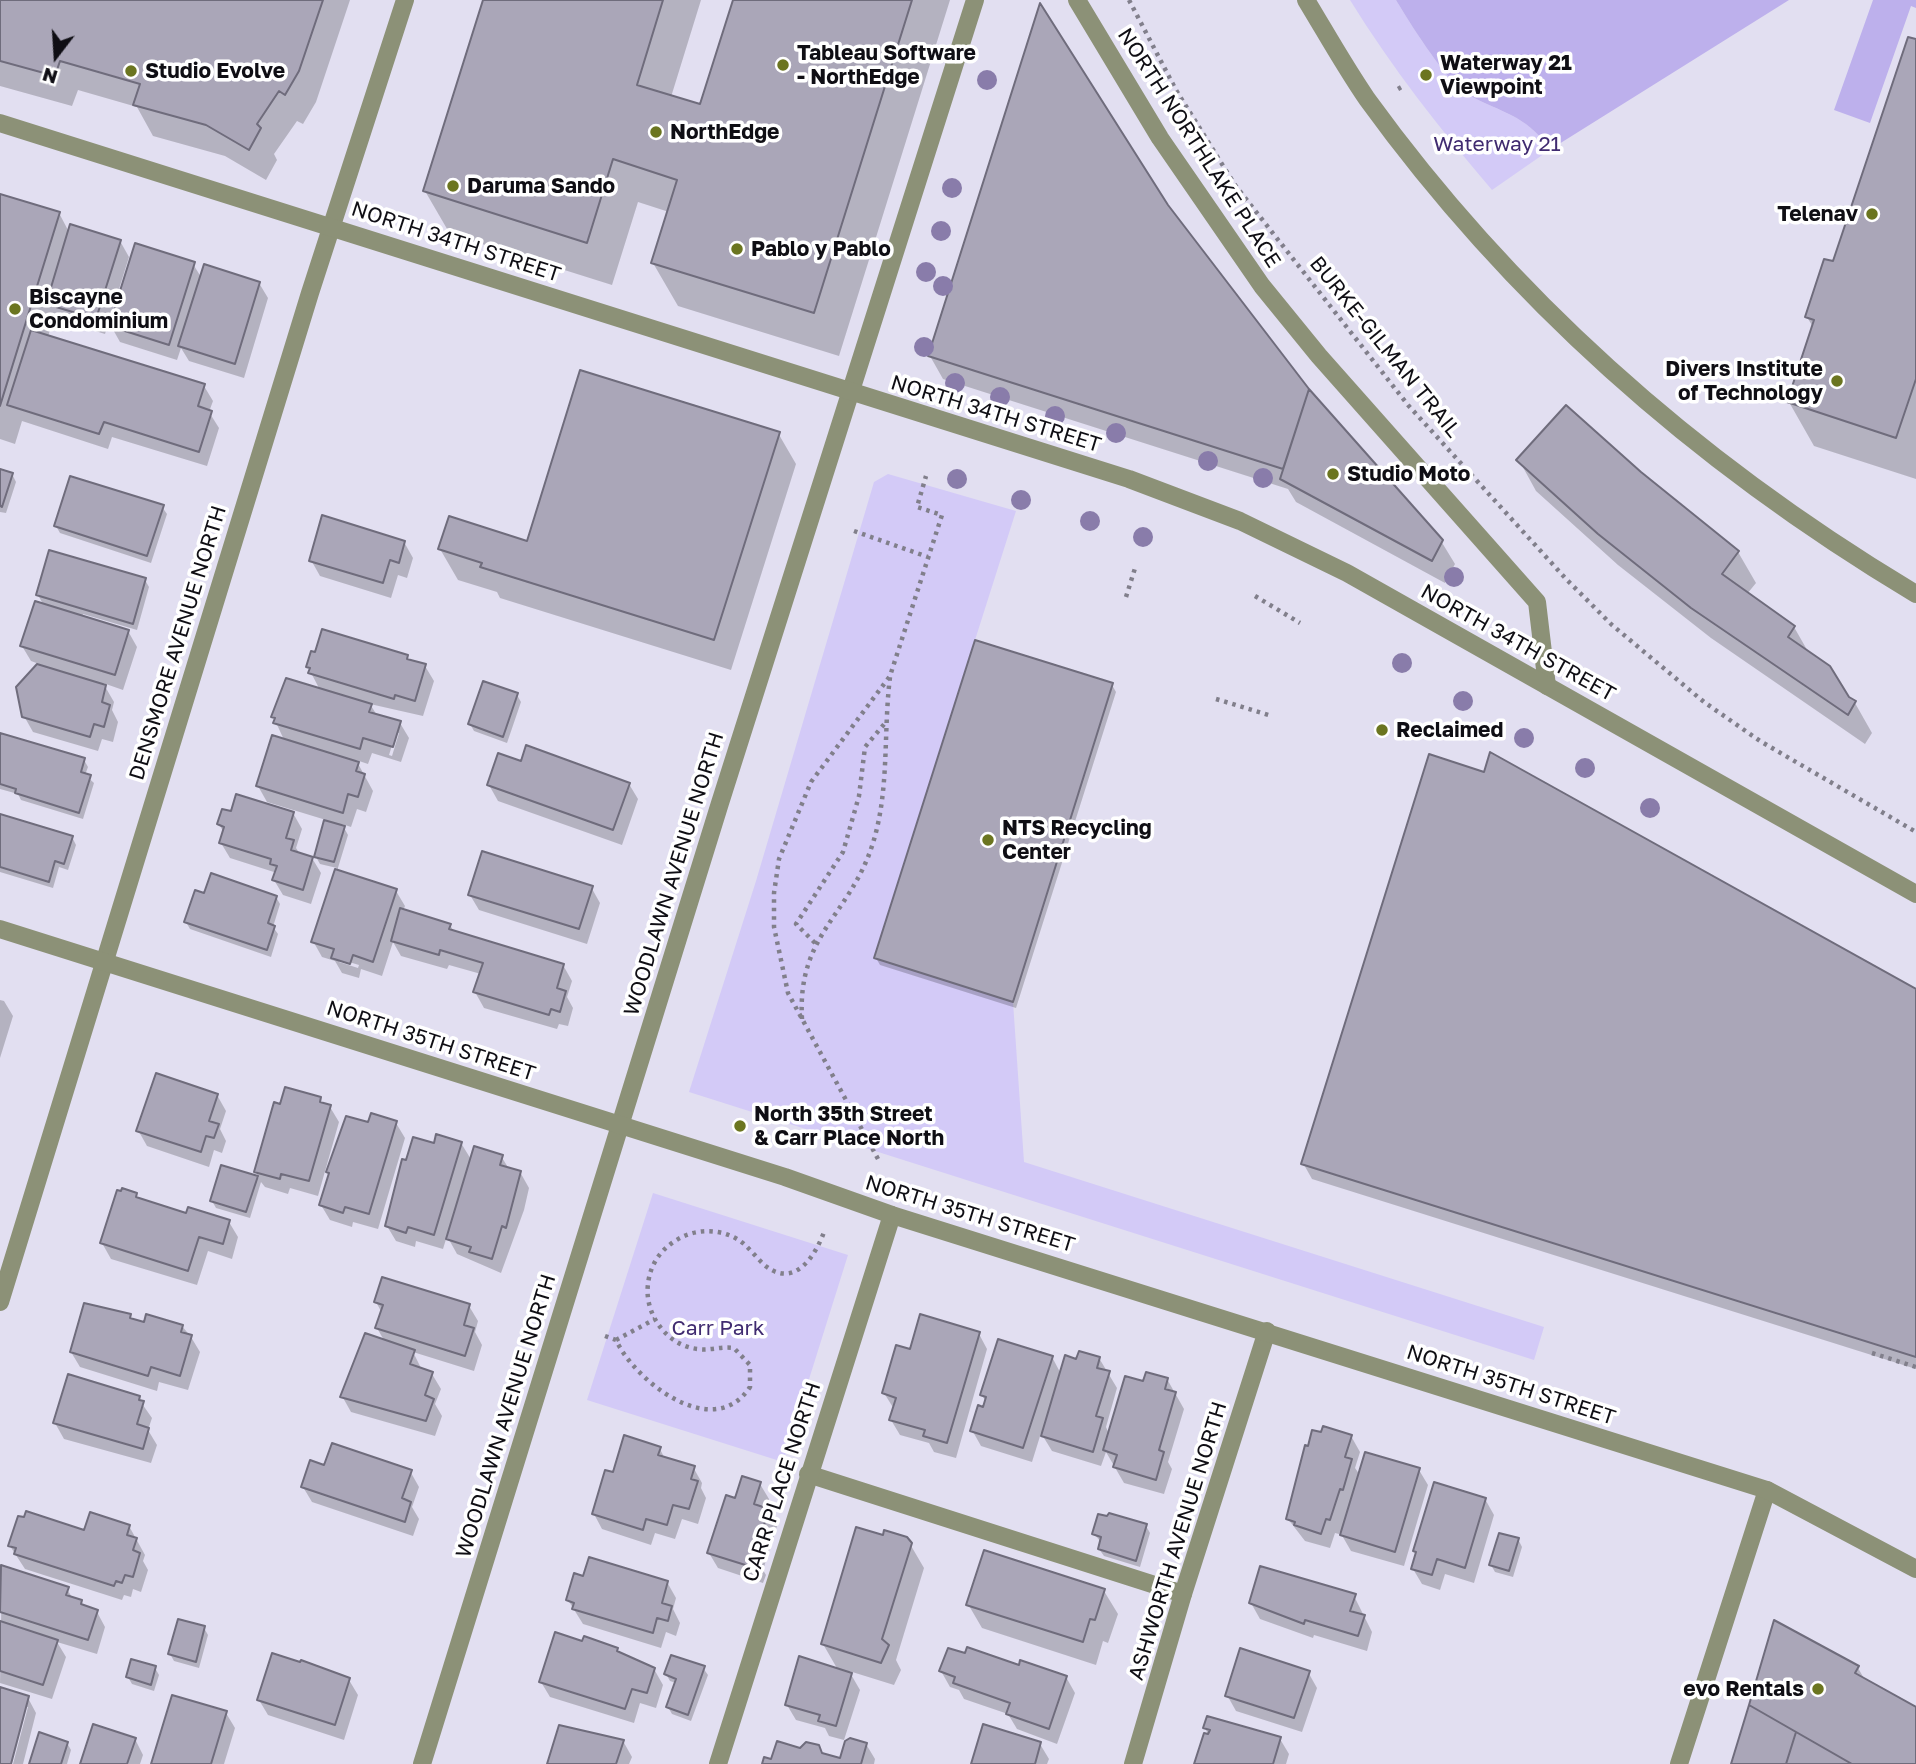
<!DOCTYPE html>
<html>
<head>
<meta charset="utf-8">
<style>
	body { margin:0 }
	#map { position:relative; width:1916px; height:1764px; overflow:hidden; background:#e2dff1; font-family:"Golos Text",sans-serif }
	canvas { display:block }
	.north { position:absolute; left:21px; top:21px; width:70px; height:70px; -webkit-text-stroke:5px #fff; paint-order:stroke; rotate:197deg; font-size:19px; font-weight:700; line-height:28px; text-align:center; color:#0f0e14 }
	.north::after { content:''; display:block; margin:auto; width:24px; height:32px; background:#0f0e14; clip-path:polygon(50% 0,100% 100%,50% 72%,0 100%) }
</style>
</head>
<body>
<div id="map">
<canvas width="1916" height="1764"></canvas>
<div class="north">N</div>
</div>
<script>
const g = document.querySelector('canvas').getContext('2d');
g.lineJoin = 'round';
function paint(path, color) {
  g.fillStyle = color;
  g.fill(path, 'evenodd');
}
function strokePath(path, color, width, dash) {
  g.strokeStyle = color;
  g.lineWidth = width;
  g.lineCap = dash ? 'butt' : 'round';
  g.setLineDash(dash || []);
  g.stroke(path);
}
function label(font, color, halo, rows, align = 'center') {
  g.font = font + ' "Golos Text",sans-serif';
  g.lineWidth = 7;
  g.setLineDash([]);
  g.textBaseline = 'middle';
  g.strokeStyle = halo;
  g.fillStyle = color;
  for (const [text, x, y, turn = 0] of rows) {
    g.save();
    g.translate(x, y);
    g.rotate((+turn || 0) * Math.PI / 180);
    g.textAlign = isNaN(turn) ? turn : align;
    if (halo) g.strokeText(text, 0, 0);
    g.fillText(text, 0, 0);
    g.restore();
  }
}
paint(new Path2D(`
	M1350,0h46c13,22 51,82 71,94 38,21 54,18 84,55l-59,41c-52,-61 -100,-122 -142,-190z
	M888,474l128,37 -142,447 139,44 11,160 520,165 -10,33 -845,-268 67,-211 118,-399z
	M653,1193l195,62 -65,207 -196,-62z`), '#d3caf7');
paint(new Path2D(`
	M1396,0h393l-238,149c-30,-37 -46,-34 -84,-55 -20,-12 -58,-72 -71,-94z
	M1873,0h43v8l-5,-2 -41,117 -36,-13z`), '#bdb0ec');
paint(new Path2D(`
	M0,0h350l-34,102 -13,22 -6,-3 -23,33 3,6 -11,20 -41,-24 -72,-20 -16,-29 -59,-17 -6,16 -72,-20z
	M485,0h216l-30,97 31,9 33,-106h215l-111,356 -161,-50 -25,-43 16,-51 -31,-10 -26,83 -162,-51 -25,-43z
	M1916,41v438l-102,-33 -25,-44 24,-75 -6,-10 28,-53z
	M0,196l59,17 10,19 51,9 9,16 -24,77 -48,-15 -3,-4 -6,22 156,49 9,15 -4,11 10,16 -12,38 -95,-29 -4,12 -86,-28 -7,23 -15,-5z
	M1166,206l142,184 133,151 14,23 -10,19 -149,-81 -8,-13 -345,-110 -13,-23z
	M193,264l8,13 58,6 9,15 -24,80 -55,-17 -8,-13 -4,12 -57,-18 -9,-16z
	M778,433l18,31 -65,206 -231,-72 -3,-6 -39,-12 -18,-31 88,-6z
	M1519,460l121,14 98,78 18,31 -9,11 47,33 16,28 45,48 17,30 -7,11 -154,-106 -93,-73 -82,-74z
	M0,471l12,3 4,8 -10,31 -6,-1z
	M162,507l5,7 -16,49 -91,-30 -4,-7z
	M404,542l9,16 -6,20 -9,-3 -7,23 -71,-22 -9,-16z
	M145,580l4,7 -12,43 -54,-16 -1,3 46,14 9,16 -14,43 -20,-7 11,19 -2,8 6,12 -5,20 -11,-3 -4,12 -65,-19 -9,-16 -6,-28 21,-24 -8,-3 -9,-15 22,-40 -6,-11z
	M323,631l84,25 3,5 15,5 9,15 -11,35 -53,-12 8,13 22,6 9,15 -8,24 -29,-9 -4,11 -12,-4 17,31 -7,21 -9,-3 -6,18 -9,-3 6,11 -11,36 59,20 9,15 -2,5 47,14 4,7 109,33 9,16 -5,16 6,11 -5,18 -9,-2 -2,5 -73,-21 -9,-16 6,-18 -32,-9 -2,4 -46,-13 -8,-14 -11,34 -21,-7 -2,9 -17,-5 -7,-12 -13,-4 -9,-16 24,-73 -17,-4 -4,-7 10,-37 -59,-18 -9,-16 27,-44 -12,-26 47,-26 -12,-23zM396,733h3l-7,23 -3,-1zM339,959l20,6 -1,3 -19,-6z
	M1112,685l4,7 -100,316 -136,-43 -4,-7z
	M517,695l4,7 -14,41 -33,-12 -4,-7z
	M0,735l84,25 4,7 -3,8 9,8 -11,36 -62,-19 -3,-6 -18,-5z
	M522,763l107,21 9,15 -16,46 -124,-44 -9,-16z
	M293,813l9,16 -6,19 4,6 12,4 9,15 -10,31 -28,-9 -9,-15 3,-7 -47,-15 -9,-15 3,-10 -5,-9z
	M0,815l72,22 4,8 -8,25 -9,-3 -6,21 -53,-16z
	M591,887l9,16 -13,41 -108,-34 -9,-15z
	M205,896l71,1 4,7 -7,23 5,7 -7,23 -81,-28 -4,-7z
	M1916,991v378l-604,-190 -9,-16z
	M0,1000l4,1 9,15 -13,42z
	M217,1095l9,16 -6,18 6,12 -4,12 -8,-3 -5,17 -62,-21 -9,-16z
	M320,1099l3,6 7,2 9,15 -21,74 -28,-8 -2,6 -23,-7 -4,-5 -11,36 -34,-10 -4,-7 10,-34 37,11 -3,-6z
	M396,1123l9,15 -27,91 -25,-7 -1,5 -22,-7 -9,-15 9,-29 -4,-6 43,-46z
	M414,1139l21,6 26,-2 11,18 29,-5 8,13 11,3 9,16 -5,22 -23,63 -44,-19 -10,-18 -4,13 -27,-8 -1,6 -19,-6 -9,-15 7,-34z
	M136,1194l4,6 47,15 42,7 9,15 -6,22 -24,-8 -11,34 -86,-26 -9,-16z
	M376,1302l93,4 9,15 -3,11 7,13 -8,26 -61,-19 9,18 10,4 9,15 -6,15 7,12 -7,20 -84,-24 -9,-16 43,-54 -8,-14 5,-15z
	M130,1315l3,5 12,4 37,2 9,11 9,15 -12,38 -29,-8 -2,9 -77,-24 -9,-15z
	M979,1334l8,15 -31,109 -22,-6 -5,-9 -29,-8 -9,-15 3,-11 -10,-16 27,-42z
	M1052,1357l9,17 16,-13 22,-3 18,30 -11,39 3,7 35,-51 23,-4 17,30 -16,53 4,7 -8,25 -40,-11 -18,-31 -5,14 -49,-15 -11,-18 -9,29 -51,-16 -9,-16 14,-28 -4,-7z
	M138,1398l14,20 -4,12 9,15 -6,18 -87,-24 -9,-16z
	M1351,1436l9,16 -5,16 5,7 59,-5 9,15 -24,81 -53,-15 -11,-19 -1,2 -4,-1 -5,15 -25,-7 -17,-22z
	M660,1449l5,10 28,8 9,16 -1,5 5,10 -8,26 -16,-5 -7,20 -20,-6 -4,12 -49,-16 -8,-15 20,-40z
	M325,1468l85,3 9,16 -7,20 7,12 -6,17 -101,-34 -9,-15z
	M760,1484l9,15 -3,10 11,17 -14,44 3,5 -3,8 -45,-15 -9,-15 27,-53z
	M1485,1499l9,16 -20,68 -29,-9 -5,16 -18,-6 -9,-15 4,-14 -2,-4z
	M129,1526l16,29 -2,6 5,9 -7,22 -8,-3 -2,8 -7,-2 -2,5 -97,-31 -15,-23z
	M1146,1526l4,7 -10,34 -36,-11 -5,-7 2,-7 -7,-8z
	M1518,1539l4,8 -9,30 -18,-5 -4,-7z
	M910,1544l14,24 -28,92 5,10 -7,15 -45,-14 11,19 -16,50 -15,-4 -4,-8 -29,-8 -9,-15 51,-35 -15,-26z
	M2,1567l65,22 6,10 24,13 8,15 -8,27 -40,-12 9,15 -14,42 -52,-16z
	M584,1578l83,4 9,16 -3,11 7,14 -4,13 -10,-4 -5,16 -78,-24 -15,-24z
	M1104,1591l14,23 -10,29 -5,-2 -7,24 -114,-37 -14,-24z
	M1354,1596l18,36 -5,19 -53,-16 -1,3 -53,-19 -9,-16z
	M1775,1622l83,46 7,12 51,29v55h-184z
	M204,1628l4,7 -9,33 -25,-7 -4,-7z
	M584,1643l33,6 3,6 34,14 9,16 -7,23 -16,-5 -6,20 -84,-26 -9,-15z
	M301,1665l48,15 9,15 -14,45 -76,-25 -9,-15z
	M1020,1667l46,10 9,16 -18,51 -40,-15 -9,-15 -44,-15 -5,-9 -9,-3 -9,-16z
	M155,1668l4,7 -5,16 -22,-7 -4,-7z
	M703,1668l5,7 -17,46 -19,-7 -4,-7 8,-24 -6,-2 -4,-7z
	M1308,1672l9,16 -15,44 -66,-21 -9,-16z
	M0,1689l28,9 8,15 -13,51h-10l15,-57h-4l-15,57h-9z
	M226,1713l9,15 -11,36h-71z
	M1220,1719l60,20 9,15 -3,10h-90l13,-28 -4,-8z
	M135,1739l8,16 -3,9h-58z
	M623,1741l9,16 -3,7h-80z
	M67,1743l4,7 -4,14h-36z
	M866,1744l9,15 -1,5h-110l58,-9 19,5z
	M1040,1744l9,15 -2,5h-74z`), '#0003');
const building = new Path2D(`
	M0,0h323l-24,71 -14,24 -6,-4 -22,33 4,4 -12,22 -43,-25 -73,-20 7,-21 -80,-23 -5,15 -55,-15z
	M483,0h180l-26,85 63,19 33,-104h179l-98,313 -163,-50 26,-83 -64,-21 -26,84 -164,-52z
	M1040,3l128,202 141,184 -26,80 -355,-113z
	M1908,37l8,2v340l-20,59 -109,-36 27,-82 -9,-3 19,-58 9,2z
	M0,194l60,18 -60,194z
	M70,224l51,16 -25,79 -50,-15z
	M135,243l60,19 -26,83 -60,-19z
	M204,264l56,18 -25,82 -57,-18z
	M31,330l174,54 -7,22 14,5 -13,41 -95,-30 -5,12 -92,-29z
	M580,370l200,62 -66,208 -234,-73 2,-4 -44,-14 11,-33 78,25z
	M1309,389l134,151 -11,21 -152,-82z
	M1566,405l75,67 98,79 -17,23 73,52 -7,11 42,29 19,31 7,4 -8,14 -157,-107 -93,-74 -82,-74z
	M0,469l13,4 -11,34 -2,-1z
	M70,476l94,29 -17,51 -93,-30z
	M322,515l83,26 -6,22 -9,-3 -7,23 -74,-22z
	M49,550l97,28 -13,46 -97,-29z
	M35,601l94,29 -14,45 -95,-29z
	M322,629l86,26 -1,4 19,5 -11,37 -20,-6 -1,4 -86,-26 2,-5 -4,-1 5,-16 4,1z
	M975,640l138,43 -100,319 -139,-44z
	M37,664l69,21 -4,17 8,3 -6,22 -10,-3 -4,13 -68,-20 -6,-30z
	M286,678l86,26 -3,8 32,9 -8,26 -30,-9 -3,11 -87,-26 2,-5 -4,-1z
	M483,681l35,12 -15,44 -35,-13z
	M0,733l85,25 -4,14 10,3 -12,38 -64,-20 1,-4 -16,-5z
	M272,735l87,27 -3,9 9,3 -7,23 -10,-3 -5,19 -87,-27z
	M526,745l104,38 -17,47 -126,-45 11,-32 23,8z
	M1490,752l426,237v368l-615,-193 128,-410 55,18z
	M236,794l58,18 -8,26 8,2 -3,10 22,7 -10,33 -31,-10 5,-14 -7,-2 1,-5 -52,-16 5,-16 -7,-3 5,-15 9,2z
	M0,814l73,22 -9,28 -9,-3 -6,21 -49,-15z
	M324,820l21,6 -11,36 -20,-5z
	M482,851l111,35 -14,43 -111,-34z
	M335,869l62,20 -24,73 -20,-7 -3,9 -19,-6 3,-9 -23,-7z
	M211,873l66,23 -9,27 7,3 -8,24 -83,-28 11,-32 9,3z
	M400,908l51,16 -2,5 115,35 -7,24 9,3 -6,21 -9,-3 -2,6 -76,-23 10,-29 -43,-13 -1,5 -48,-14z
	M156,1073l62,21 -9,27 10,3 -5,14 -8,-2 -5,16 -65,-21z
	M285,1087l36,10 -1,5 11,3 -22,76 -28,-7 -1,5 -26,-7 20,-70 6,2z
	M371,1113l26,8 -28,93 -24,-7 -2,6 -24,-8 10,-32 -3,-1 20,-56 22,6z
	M436,1134l26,8 -28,93 -26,-8 -2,6 -21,-7 17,-67 4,1 7,-23 21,6z
	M474,1146l29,9 -3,10 21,6 -15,57 -4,-2 -10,33 -23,-7 2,-5 -25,-8z
	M221,1165l37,11 -12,36 -36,-11z
	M122,1188l15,5 -1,4 50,16 2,-6 42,13 -7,24 -24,-7 -11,34 -88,-28 17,-53 4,1z
	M382,1277l88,27 -6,21 10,3 -9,28 -90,-28 8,-23 -9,-3z
	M84,1303l47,11 -1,4 14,4 2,-8 37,11 -2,7 11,3 -12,41 -29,-9 -3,9 -78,-24z
	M920,1314l60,18 -33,111 -24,-7 2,-6 -36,-10 7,-22 -14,-5 14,-48 14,4z
	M365,1333l50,17 -5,14 23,8 -8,23 9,4 -8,22 -86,-24z
	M998,1339l55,17 -30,92 -53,-17 8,-26 5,2 3,-10 -6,-2z
	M1079,1351l21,6 -3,11 13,3 -14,45 7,2 -10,34 -52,-16 24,-81 11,4z
	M1146,1372l22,6 -3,11 11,3 -17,58 5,2 -8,28 -43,-13 4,-12 -14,-5 22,-74 18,5z
	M68,1374l72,22 -1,4 5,1 -7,23 12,4 -6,21 -90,-26z
	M1323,1426l29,9 -7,22 7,2 -9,31 -3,-1 -10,31 -4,-1 -5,15 -27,-9 1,-3 -9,-3 19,-74 3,1 4,-16 9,2z
	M624,1435l37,12 -3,8 37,11 -4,13 7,2 -9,28 -16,-4 -6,20 -21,-6 -3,11 -51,-16 13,-44 8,2z
	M332,1443l80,27 -10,28 9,4 -6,20 -104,-35 9,-27 14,5z
	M1365,1452l55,16 -25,84 -55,-17z
	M742,1476l19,6 -7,22 15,5 -15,48 4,1 -3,10 -48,-15 19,-58 9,3z
	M1434,1482l52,16 -21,70 -28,-9 -5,16 -21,-6 5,-17 -3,-1z
	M26,1511l58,19 6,-18 40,13 -3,10 10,3 -4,12 7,3 -7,24 -8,-2 -3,8 -6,-2 -2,5 -100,-32 2,-6 -8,-2 10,-30 6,1z
	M1109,1513l38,11 -11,37 -38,-12 3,-12 -9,-3 6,-20 9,2z
	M856,1527l27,8 1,-5 23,7 5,6 -30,96 7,6 -8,18 -60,-19z
	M1499,1533l20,5 -10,33 -20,-6z
	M984,1550l121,39 -10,31 -5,-1 -7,23 -117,-37z
	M589,1557l79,24 -6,22 10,3 -4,15 -11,-3 -4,15 -81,-24 2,-6 -8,-3 8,-27 9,3z
	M1,1565l68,22 -3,8 16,5 -1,4 17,6 -10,30 -88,-28z
	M1260,1566l96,28 -6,17 15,4 -7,21 -53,-16 -1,4 -55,-21z
	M178,1619l27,7 -9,36 -28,-8z
	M1774,1620l85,46 -4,7 61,34v57h-64l-103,-59z
	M0,1621l58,19 -15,45 -43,-14z
	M555,1632l27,9 2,-5 34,12 -1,3 38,17 -8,25 -15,-4 -7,20 -86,-27z
	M967,1647l52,18 1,-5 47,16 -18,53 -43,-15 4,-11 -57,-20 2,-6 -16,-6 9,-23 17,5z
	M1240,1648l70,23 -16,47 -69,-22z
	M272,1653l28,9 1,-2 49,18 -15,47 -78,-25z
	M671,1655l34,11 -17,49 -22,-8 10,-28 -12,-5z
	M799,1656l53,17 -16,53 -18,-5 2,-6 -35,-10z
	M131,1659l25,7 -5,19 -25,-8z
	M0,1687l29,9 -18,68h-11z
	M172,1695l55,16 -16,53h-60z
	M1749,1705l47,27 -10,32h-55z
	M1207,1716l74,21 -8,27h-79l10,-31 4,1 2,-4 -7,-2z
	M93,1724l43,14 -9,26h-47z
	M983,1724l58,18 -6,22h-64z
	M559,1725l65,15 -8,24h-69z
	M39,1732l29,10 -7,22h-32z
	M1796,1732l56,32h-66z
	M850,1738l17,5 -6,21h-99l2,-7 7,2 6,-18 23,7 6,-6 13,3 3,8 18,5 5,-17z`);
paint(building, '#aaa6b8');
strokePath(building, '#6f6c7c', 2);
strokePath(new Path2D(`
	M1129,0l47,90 59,95 173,220 159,175 45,45 92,77 56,39 156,91
	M1398,89l7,-4
	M854,531l74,26
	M1255,596l45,27
	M1126,597l10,-32
	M1216,699l56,17
	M815,943l-19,-19 47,-72 16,-56 6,-49 21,-25
	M802,1019c-5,-84 47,-103 70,-173 18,-55 11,-112 18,-169
	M878,1159l-90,-166 -14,-66v-34l5,-34 32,-77 79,-106 52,-161 -25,-8 9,-31
	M605,1336l11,4c19,41 97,103 134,47v-22l-16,-17c-13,-2 -24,3 -36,1 -31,-3 -54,-35 -50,-65 2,-18 11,-33 27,-43 21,-14 50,-13 69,3 8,7 15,17 23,23 29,21 49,-13 57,-35
	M616,1340l39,-21
	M1872,1353l44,14`), '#817f8b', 4.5, [3.5, 5]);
strokePath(new Path2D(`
	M808,1474l375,120`), '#8c9177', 18);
strokePath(new Path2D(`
	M1077,0l83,138 102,148 57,70 218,246 10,84
	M0,1302l310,-1009 95,-293
	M422,1764l298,-961 255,-803
	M718,1764l174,-549
	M1133,1764l50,-170 84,-263
	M1679,1764l88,-274`), '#8c9177', 18);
strokePath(new Path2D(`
	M1306,0c20,33 39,67 61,99 147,203 335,367 549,495
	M0,123l1129,356 111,42 107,52 569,321
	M0,929l785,248 107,38 875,275 149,79`), '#8c9177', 18);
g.fillStyle = '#897caa';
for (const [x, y] of [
	[987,80],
	[952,188],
	[941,231],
	[926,272],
	[943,286],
	[924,347],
	[955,383],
	[1000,397],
	[1055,416],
	[1116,433],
	[1208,461],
	[1263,478],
	[957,479],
	[1021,500],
	[1090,521],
	[1143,537],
	[1454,577],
	[1402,663],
	[1463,701],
	[1524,738],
	[1585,768],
	[1650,808]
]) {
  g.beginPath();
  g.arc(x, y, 10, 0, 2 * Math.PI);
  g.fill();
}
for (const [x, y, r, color] of [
	[783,65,7,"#6b7520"],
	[131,71,7,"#6b7520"],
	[1426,75,7,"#6b7520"],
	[656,132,7,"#6b7520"],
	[453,186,7,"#6b7520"],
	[1872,214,7,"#6b7520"],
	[737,249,7,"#6b7520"],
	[15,309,7,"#6b7520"],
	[1837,381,7,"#6b7520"],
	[1333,474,7,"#6b7520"],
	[1382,730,7,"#6b7520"],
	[988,840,7,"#6b7520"],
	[740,1126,7,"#6b7520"],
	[1818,1689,7,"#6b7520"]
]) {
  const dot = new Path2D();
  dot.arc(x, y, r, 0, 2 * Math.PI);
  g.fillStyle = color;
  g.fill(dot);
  strokePath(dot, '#fff', 2.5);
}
label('bold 21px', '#0f0e14', '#fff', [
	["Tableau Software",797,53],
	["- NorthEdge",797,77],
	["Waterway 21",1440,63],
	["Viewpoint",1440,87],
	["Studio Evolve",145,71],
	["NorthEdge",670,132],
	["Daruma Sando",467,186],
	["Telenav",1858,214,"right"],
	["Pablo y Pablo",751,249],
	["Biscayne",29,297],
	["Condominium",29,321],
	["Divers Institute",1823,369,"right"],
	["of Technology",1823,393,"right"],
	["Studio Moto",1347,474],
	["Reclaimed",1396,730],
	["NTS Recycling",1002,828],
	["Center",1002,852],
	["North 35th Street",754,1114],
	["& Carr Place North",754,1138],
	["evo Rentals",1804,1689,"right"]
], 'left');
label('21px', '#402b70', '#fff', [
	["Waterway 21",1497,144],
	["Carr Park",718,1328]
]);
label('21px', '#0f0e14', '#fff', [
	["NORTH NORTHLAKE PLACE",1199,148,57],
	["NORTH 34TH STREET",456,242,18],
	["BURKE-GILMAN TRAIL",1385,347,51],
	["NORTH 34TH STREET",996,414,17],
	["DENSMORE AVENUE NORTH",178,643,-73],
	["NORTH 34TH STREET",1518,643,29],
	["WOODLAWN AVENUE NORTH",674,874,-73],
	["NORTH 35TH STREET",431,1041,18],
	["NORTH 35TH STREET",970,1214,17],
	["NORTH 35TH STREET",1511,1385,18],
	["WOODLAWN AVENUE NORTH",506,1416,-73],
	["CARR PLACE NORTH",782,1482,-72],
	["ASHWORTH AVENUE NORTH",1178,1541,-73]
]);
</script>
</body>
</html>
